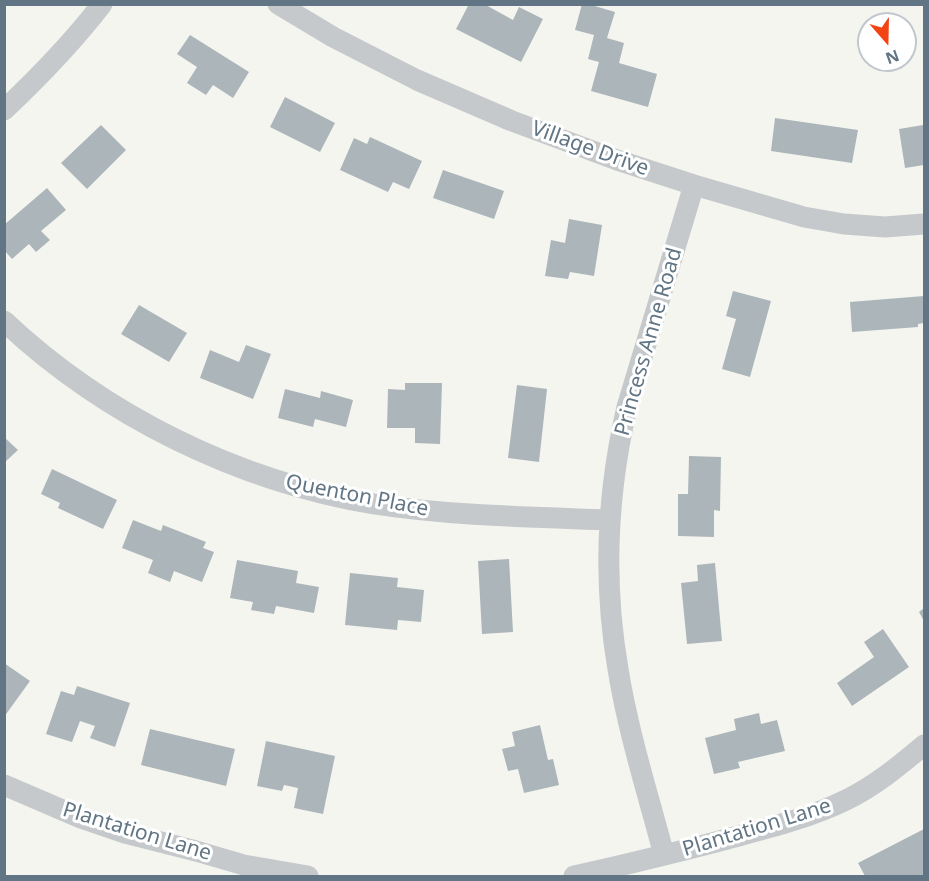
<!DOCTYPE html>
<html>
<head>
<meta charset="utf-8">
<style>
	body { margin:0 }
	#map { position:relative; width:929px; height:881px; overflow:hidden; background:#f5f5f0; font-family:"Noto Sans",sans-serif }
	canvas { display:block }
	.frame { position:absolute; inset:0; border:6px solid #617584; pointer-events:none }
	.north { position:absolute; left:857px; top:12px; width:60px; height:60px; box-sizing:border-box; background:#fff; border:2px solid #c0c8ce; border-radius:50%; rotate:160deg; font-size:16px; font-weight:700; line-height:24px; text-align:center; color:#617584 }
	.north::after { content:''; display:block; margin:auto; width:21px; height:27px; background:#f24313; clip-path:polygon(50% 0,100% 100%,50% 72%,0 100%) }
</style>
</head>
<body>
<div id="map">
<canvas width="929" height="881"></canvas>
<div class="frame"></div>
<div class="north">N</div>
</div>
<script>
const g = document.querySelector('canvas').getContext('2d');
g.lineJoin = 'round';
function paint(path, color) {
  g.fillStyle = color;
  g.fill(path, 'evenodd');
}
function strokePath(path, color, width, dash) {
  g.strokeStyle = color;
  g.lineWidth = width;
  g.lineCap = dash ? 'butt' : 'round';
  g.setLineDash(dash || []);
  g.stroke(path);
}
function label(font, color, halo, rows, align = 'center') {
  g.font = font + ' "Noto Sans",sans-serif';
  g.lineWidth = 6;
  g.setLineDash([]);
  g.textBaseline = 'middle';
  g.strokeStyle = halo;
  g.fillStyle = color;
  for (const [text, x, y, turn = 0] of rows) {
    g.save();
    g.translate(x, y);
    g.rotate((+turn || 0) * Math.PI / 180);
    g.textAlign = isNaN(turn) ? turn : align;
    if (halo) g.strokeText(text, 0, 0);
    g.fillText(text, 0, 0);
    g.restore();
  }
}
paint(new Path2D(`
	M469,4h15l29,16 6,-13 24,12 -22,43 -65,-33z
	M582,4h6l27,8 -8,26 17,5 -5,20 38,11 -9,33 -57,-16 8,-29 -11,-3 6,-24 -19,-5z
	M190,35l59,37 -16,26 -20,-13 -7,10 -19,-12 10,-16 -20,-13z
	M285,97l50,26 -15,29 -50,-25z
	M775,118l83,12 -6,33 -81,-12z
	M101,125l25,25 -39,39 -26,-26z
	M923,125l1,40 -19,3 -6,-39z
	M370,137l52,24 -13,28 -16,-7 -5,10 -48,-22 14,-32 13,6z
	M443,170l61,21 -10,28 -61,-21z
	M47,188l19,22 -25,21 9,9 -14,12 -7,-8 -17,15 -8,-9v-25z
	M569,219l33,6 -8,51 -24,-4 -2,7 -23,-3 6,-36 14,3z
	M733,291l38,10 -21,76 -28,-8 14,-50 -10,-3z
	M924,296v27l-6,1v3l-66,5 -2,-30z
	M139,305l48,28 -18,29 -48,-28z
	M246,345l25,9 -18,45 -53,-21 10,-28 29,12z
	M405,383h37l-2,61 -25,-1v-15h-28l1,-39 17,1z
	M517,385l30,4 -8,73 -31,-4z
	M285,389l35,9 1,-7 32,9 -7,27 -31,-8 -2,8 -35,-9z
	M4,437l14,13 -14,13z
	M689,456l32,1 -1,54 -6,-1v27l-36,-1v-42h10z
	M52,469l65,31 -14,29 -45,-21 2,-5 -19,-9z
	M133,520l28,11 2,-6 43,17 -3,6 11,4 -12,30 -28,-11 -4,11 -22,-9 5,-13 -31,-12z
	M509,559l4,73 -31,2 -4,-73z
	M237,560l61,11 -2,12 23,4 -5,26 -38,-7 -2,8 -23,-4 2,-8 -23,-4z
	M715,563l7,78 -35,3 -6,-61 17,-2 -1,-16z
	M350,573l48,5 -1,9 27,3 -3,32 -23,-2 -1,10 -52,-5z
	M924,608v13l-5,-9z
	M883,629l26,38 -57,39 -15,-23 37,-26 -10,-15z
	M4,663l26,18 -26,36z
	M77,686l53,17 -15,44 -25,-9 5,-12 -15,-5 -8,21 -26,-8 15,-43 13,4z
	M759,713l2,11 16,-4 8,31 -47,11 2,6 -26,6 -9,-36 31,-8 -2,-11z
	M540,725l8,35 5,-1 6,26 -35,8 -6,-24 -10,2 -6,-22 13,-3 -3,-14z
	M150,729l85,20 -9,37 -85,-21z
	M266,741l69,15 -12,58 -29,-6 4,-20 -14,-3 -2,6 -25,-5z
	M924,829v32l-1,1 1,2v12h-59l-7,-13z`), '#acb5b9');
strokePath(new Path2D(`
	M278,4l55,33 84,43 95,41 105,39 77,25 110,32 40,7 41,3 39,-3
	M4,110c35,-33 68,-67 98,-106
	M4,321c101,95 234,160 370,183 78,12 157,13 236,16
	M4,785l77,33 44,15 71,18 48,14 64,11
	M664,855c-16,-61 -36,-123 -46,-186 -15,-87 -11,-176 9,-262l67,-222
	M574,876c47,-10 95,-22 142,-34 44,-12 89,-22 130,-42 29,-14 54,-35 78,-55`), '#c6c9cc', 21);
label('21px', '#617584', '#fff', [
	["Village Drive",590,149,20],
	["Princess Anne Road",649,342,-74],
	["Quenton Place",357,496,11],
	["Plantation Lane",757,828,-17],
	["Plantation Lane",137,832,17]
]);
</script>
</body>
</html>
